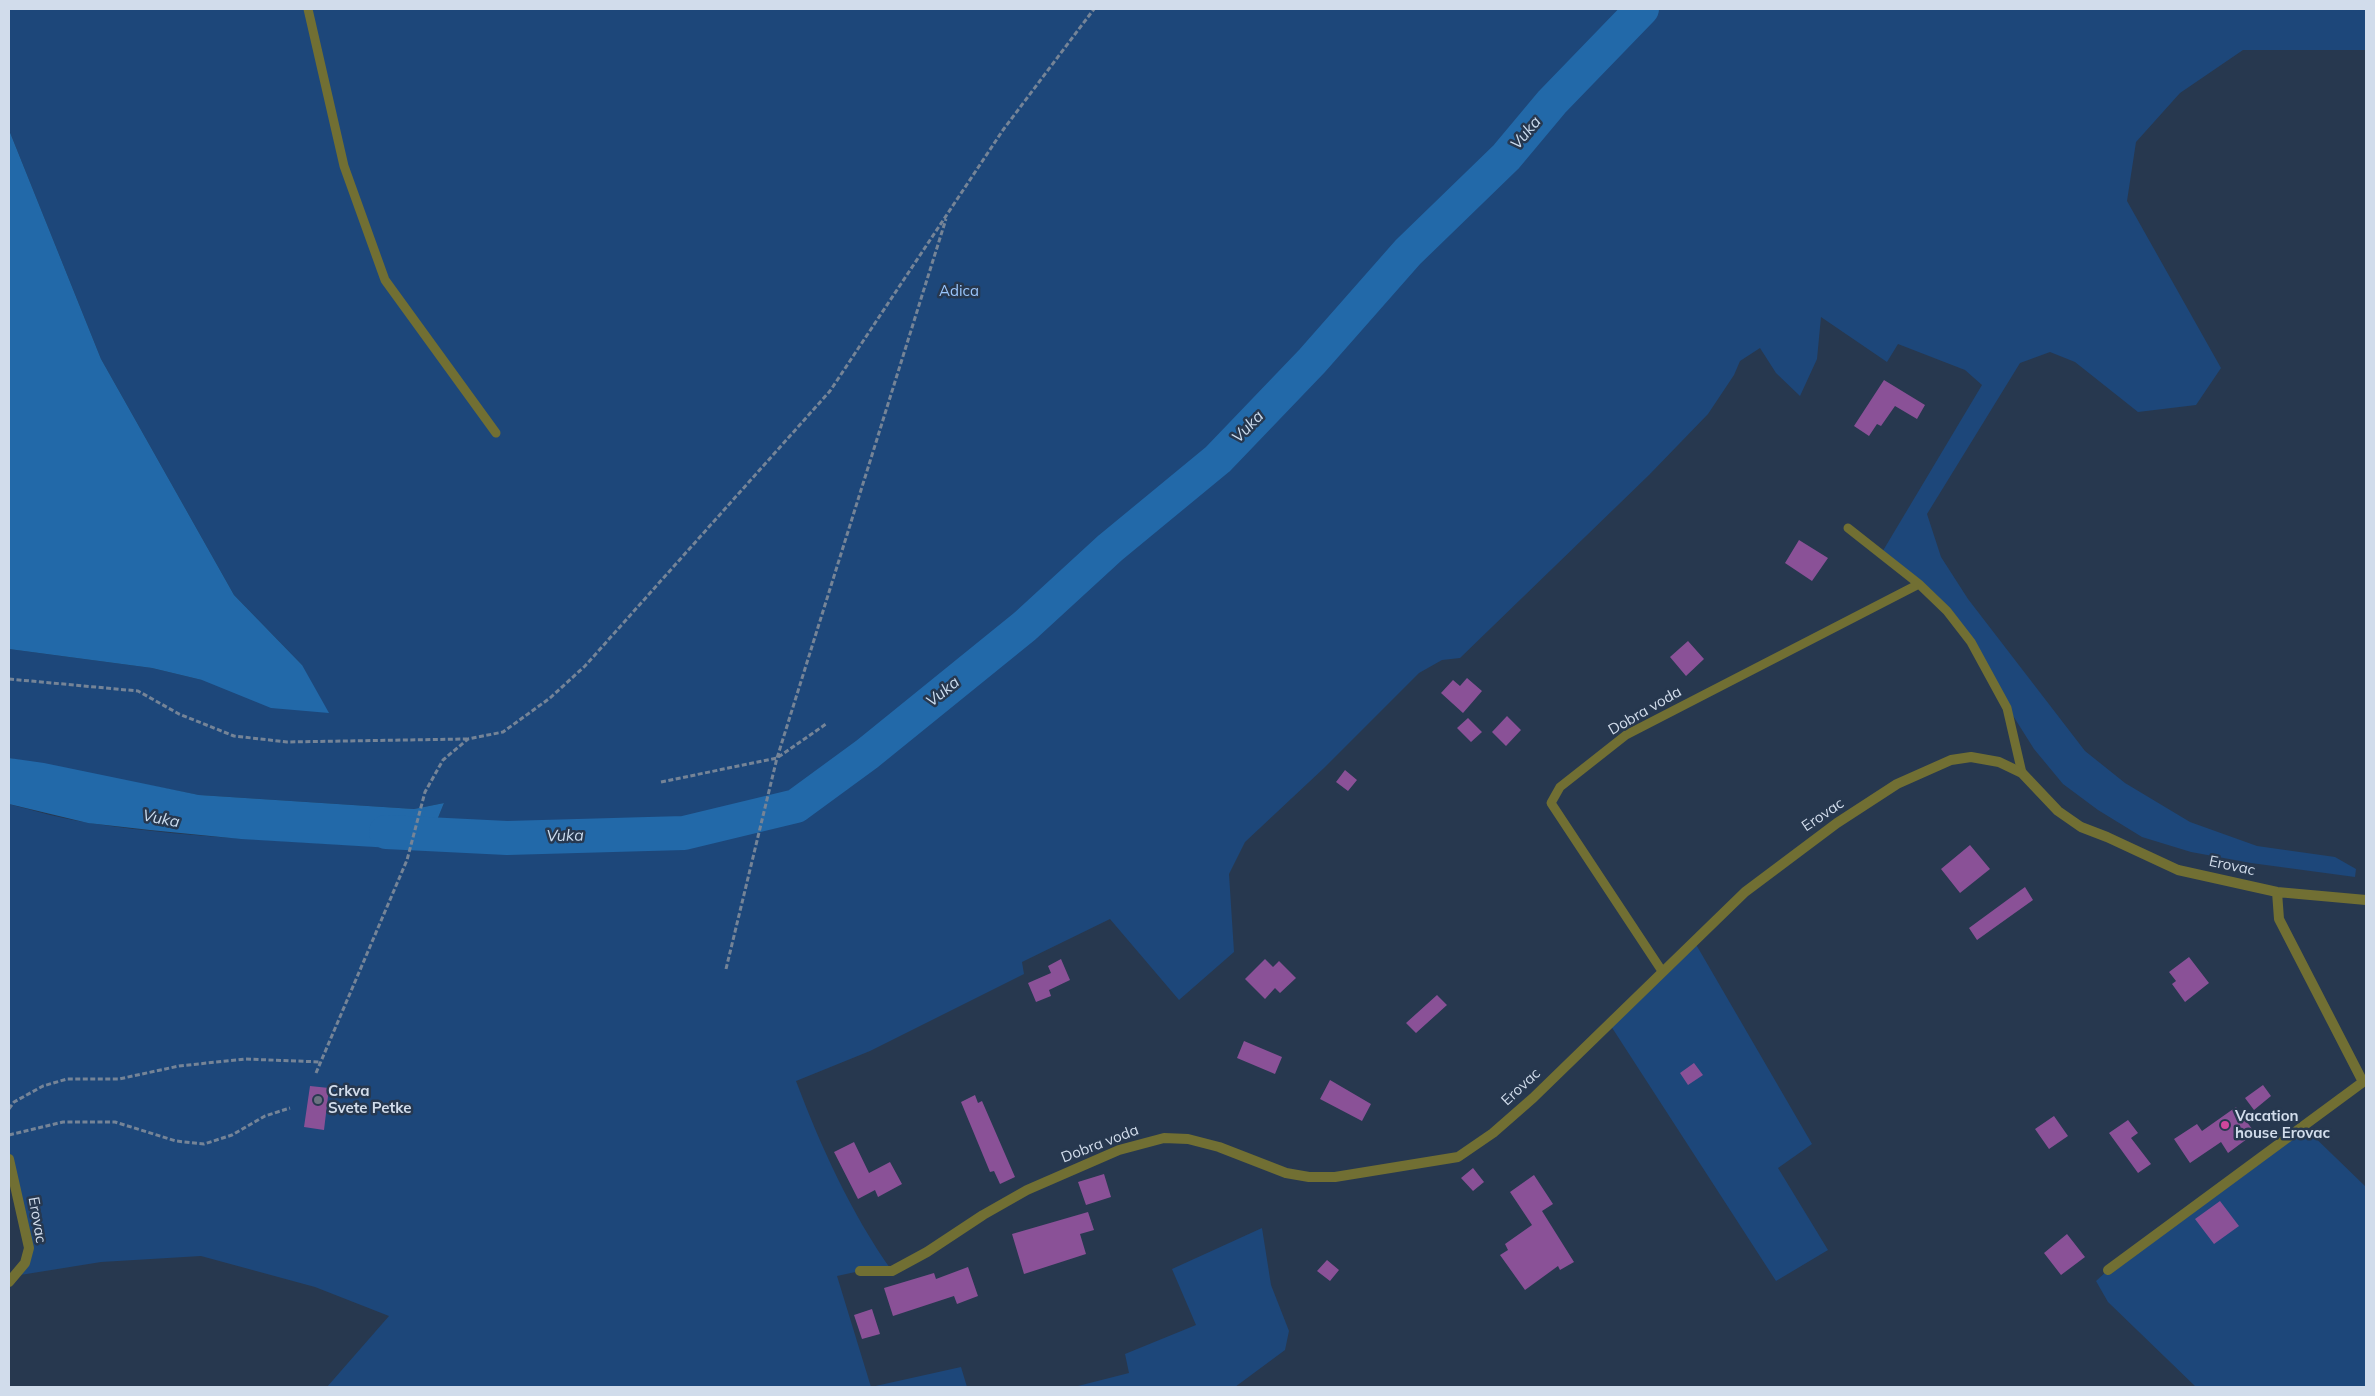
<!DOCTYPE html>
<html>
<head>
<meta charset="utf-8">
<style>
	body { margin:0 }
	#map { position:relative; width:2375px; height:1396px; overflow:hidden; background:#27384f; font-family:Mulish,sans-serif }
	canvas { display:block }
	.frame { position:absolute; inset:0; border:10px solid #d1dceb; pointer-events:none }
</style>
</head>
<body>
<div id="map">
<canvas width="2375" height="1396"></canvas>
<div class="frame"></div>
</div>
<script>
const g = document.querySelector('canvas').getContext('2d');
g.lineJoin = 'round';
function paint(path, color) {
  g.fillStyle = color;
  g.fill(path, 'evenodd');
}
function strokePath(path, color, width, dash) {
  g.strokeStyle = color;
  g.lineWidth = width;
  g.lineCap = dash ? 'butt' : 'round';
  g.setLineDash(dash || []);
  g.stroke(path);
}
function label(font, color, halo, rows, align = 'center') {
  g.font = font + ' Mulish,sans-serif';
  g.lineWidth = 5;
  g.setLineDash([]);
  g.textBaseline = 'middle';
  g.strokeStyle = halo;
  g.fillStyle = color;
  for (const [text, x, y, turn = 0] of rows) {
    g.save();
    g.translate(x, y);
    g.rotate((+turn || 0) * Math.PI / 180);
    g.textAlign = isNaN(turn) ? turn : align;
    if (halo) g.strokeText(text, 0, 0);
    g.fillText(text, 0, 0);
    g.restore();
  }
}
paint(new Path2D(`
	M9,9h2357v41h-123l-63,43 -44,49 -9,59 94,167 -25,37 -58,7 -63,-50 -25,-10 -30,11 -93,151 14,43 27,42 117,152 40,32 65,39 67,24 78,11 21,12 -1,8 -104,-14 -60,-11 -49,-15 -44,-27 -35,-26 -29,-35 -87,-138 -66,-57 101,-169 -17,-15 -67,-26 -11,18 -66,-45 -4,42 -17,37 -24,-23 -16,-25 -20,13 -6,14 -26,39 -59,61 -189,183 -18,2 -23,13 -95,95 -79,74 -16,32 5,78 -55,48 -69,-81 -88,43 2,12 -154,77 -74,30c25,66 55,132 96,190h-32l-23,5 34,111 90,-20 6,20h-640l62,-71 -74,-29 -114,-31 -100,6 -87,14 15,-28 -20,-89v-355c26,7 54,15 81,19 111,17 224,18 335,27l19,-47 -30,6 -215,-14 -190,-37v-109l143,19 50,12 100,-15 -68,-70 -133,-236 -92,-229z
	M1694,941l118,203 -34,24 50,82 -52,31 -167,-258z
	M2302,1125l64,62v200h-170l-88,-85 -12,-21 12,-11z
	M1262,1228l9,57 18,46 -4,19 -50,37h-161l55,-14 -4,-19 71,-29 -24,-56z`), '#1d477a');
paint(new Path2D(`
	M9,130l92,229 133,236 68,70 27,48 -58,-5 -69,-28 -50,-12 -143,-19z
	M9,758l35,5 155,32 215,14 30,-6 -19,47 -184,-11 -91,-9 -62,-7 -79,-19z`), '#2269a9');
strokePath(new Path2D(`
	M386,832l121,6 177,-5 112,-27 71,-52 158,-128 85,-78 108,-89 94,-98 96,-109 98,-95 46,-55 90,-93`), '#2269a9', 34);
paint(new Path2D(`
	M1884,380l41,25 -8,14 -22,-13 -14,20 -4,-2 -8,12 -15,-10z
	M1799,540l29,18 -16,23 -27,-18z
	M1688,641l16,18 -18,17 -16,-19z
	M1467,678l15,13 -19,22 -22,-20 12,-13 7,6z
	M1507,716l14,14 -15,16 -14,-14z
	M1468,718l14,14 -11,10 -14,-14z
	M1345,770l12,10 -9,11 -12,-9z
	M1970,845l20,24 -30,24 -19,-24z
	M2025,887l8,13 -56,40 -8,-12z
	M2189,957l20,26 -24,19 -13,-18 4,-3 -7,-9z
	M1061,959l9,21 -21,10 2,6 -15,6 -8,-19 23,-10 -3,-7z
	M1265,959l8,8 6,-6 17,17 -16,15 -5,-5 -10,11 -20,-20z
	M1437,995l10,10 -31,28 -10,-10z
	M1244,1041l38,16 -7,17 -38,-16z
	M1694,1063l9,12 -15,10 -8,-12z
	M1330,1080l41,24 -9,17 -42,-22z
	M2263,1085l8,11 -17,14 -9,-12z
	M310,1086l19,2 -5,42 -20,-3z
	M975,1095l3,8 4,-2 33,76 -15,7 -6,-13 -4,1 -29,-70z
	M2236,1107l19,26 -27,20 -7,-11 -31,21 -16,-24 23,-15 5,7z
	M2054,1116l14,20 -19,13 -14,-20z
	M2128,1120l10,13 -7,5 20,26 -13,9 -29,-40z
	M854,1142l15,31 21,-11 12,22 -24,13 -3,-7 -17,9 -24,-47z
	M1473,1168l11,14 -11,9 -12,-13z
	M1104,1174l7,23 -25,8 -8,-23z
	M1534,1175l19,29 -11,7 32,51 -14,8 -2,-4 -33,24 -25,-35 8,-5 -3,-6 27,-19 -22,-33z
	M2220,1201l19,25 -25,18 -19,-25z
	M1088,1212l6,18 -14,4 6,20 -62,20 -12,-40z
	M2067,1234l18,23 -24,18 -17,-22z
	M1327,1260l12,10 -9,11 -13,-10z
	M968,1267l10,29 -21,8 -3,-8 -61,20 -9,-28 50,-15 2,6z
	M872,1309l8,25 -18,5 -8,-24z`), '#8a5197');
strokePath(new Path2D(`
	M9,679l129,12 41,23 55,22 53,6 180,-3
	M661,782l116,-24 49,-34
	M726,969l51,-211 169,-539
	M316,1073l91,-213 18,-68 18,-32 25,-21 35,-7 47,-34 35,-32 245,-275 173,-261 91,-121
	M9,1109l5,-7 29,-16 24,-7h52l60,-13 66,-7 76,3
	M9,1135l54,-13h52l61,19 28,3 28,-9 33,-19 25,-8`), '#758497', 3, [5, 2.5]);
strokePath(new Path2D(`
	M308,9l36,157 41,114 111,153
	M1848,528l71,56 28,27 24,31 36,66 15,65
	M1662,971l-111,-168 9,-16 66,-52 293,-151`), '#716f33', 9);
strokePath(new Path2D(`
	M9,1159l20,89 -4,15 -16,19
	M2108,1270l255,-188 -84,-163 -2,-27
	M860,1271h32l35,-19 56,-37 44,-25 92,-40 45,-12 24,1 31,8 67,26 23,4h26l123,-20 35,-24 40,-35 212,-206 92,-69 60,-39 54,-24 20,-3 28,5 23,11 36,38 23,16 26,10 71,33 99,22 89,8`), '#716f33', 10);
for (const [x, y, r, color] of [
	[318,1100,5,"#6b7280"],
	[2225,1125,5,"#d1479c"]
]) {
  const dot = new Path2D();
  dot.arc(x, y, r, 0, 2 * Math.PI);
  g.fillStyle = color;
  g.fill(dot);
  strokePath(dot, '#27384f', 2);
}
label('15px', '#99c5fc', '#27384f', [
	["Adica",959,291]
]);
label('15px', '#d1dceb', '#27384f', [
	["Dobra voda",1645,711,-30],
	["Erovac",1823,815,-34],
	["Erovac",2232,866,12],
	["Erovac",1521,1087,-43],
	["Dobra voda",1100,1144,-21],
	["Erovac",37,1220,80]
]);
label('bold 15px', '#d1dceb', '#27384f', [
	["Crkva",328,1091],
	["Svete Petke",328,1108],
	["Vacation",2235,1116],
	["house Erovac",2235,1133]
], 'left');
label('italic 16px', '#ccddef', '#27384f', [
	["Vuka",1526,133,-50],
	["Vuka",1248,427,-46],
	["Vuka",943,692,-39],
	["Vuka",161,819,11],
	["Vuka",565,836,-1]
]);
</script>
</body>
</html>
